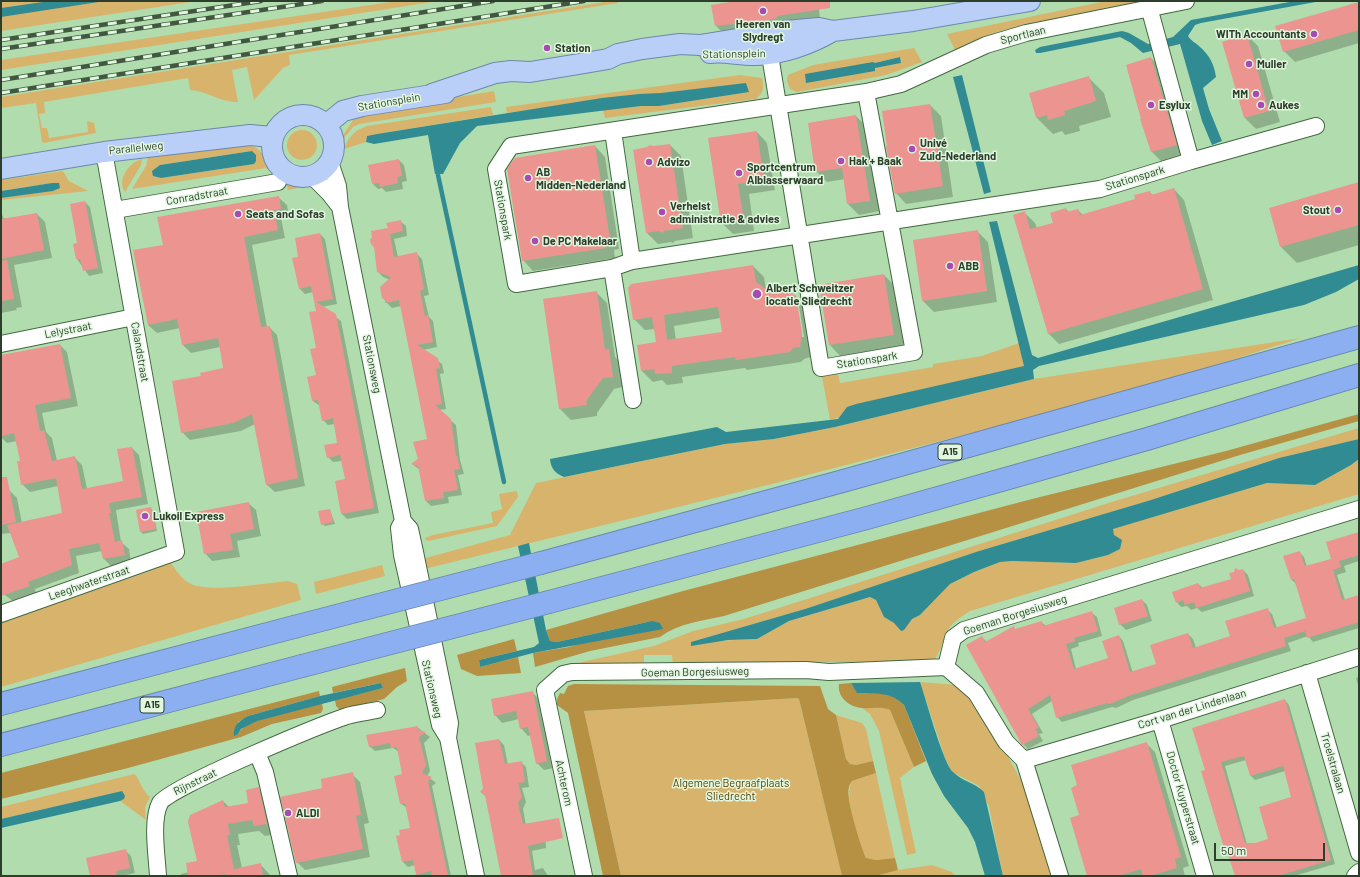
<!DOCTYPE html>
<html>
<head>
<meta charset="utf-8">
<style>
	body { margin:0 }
	#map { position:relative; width:1360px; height:877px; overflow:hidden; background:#b1ddae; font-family:Barlow,sans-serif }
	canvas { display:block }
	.frame { position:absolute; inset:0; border:2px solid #2d3f2c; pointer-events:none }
	.scale { position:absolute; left:1214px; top:843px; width:111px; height:18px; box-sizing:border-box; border:2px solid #2d3f2c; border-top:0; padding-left:5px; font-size:12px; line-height:14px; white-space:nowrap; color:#2d3f2c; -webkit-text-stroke:3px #e1f7df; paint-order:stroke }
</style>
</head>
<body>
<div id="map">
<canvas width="1360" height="877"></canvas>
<div class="frame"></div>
<div class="scale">50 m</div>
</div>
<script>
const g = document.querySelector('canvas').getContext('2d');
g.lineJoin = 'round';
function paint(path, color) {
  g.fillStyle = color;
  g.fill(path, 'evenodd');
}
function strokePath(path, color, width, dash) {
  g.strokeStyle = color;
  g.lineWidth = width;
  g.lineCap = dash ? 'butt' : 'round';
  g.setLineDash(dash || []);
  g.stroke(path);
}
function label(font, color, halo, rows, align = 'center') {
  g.font = font + ' Barlow,sans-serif';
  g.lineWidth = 3;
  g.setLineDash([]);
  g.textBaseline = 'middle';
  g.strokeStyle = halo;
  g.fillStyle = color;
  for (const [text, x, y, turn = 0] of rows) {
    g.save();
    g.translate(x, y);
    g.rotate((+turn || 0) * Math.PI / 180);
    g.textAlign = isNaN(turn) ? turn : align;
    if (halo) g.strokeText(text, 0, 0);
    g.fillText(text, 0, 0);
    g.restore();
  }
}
paint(new Path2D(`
	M1,1h196l-196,30z
	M397,1h41l-437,69v-10z
	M611,1h7v2l-329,52 1,10 -7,3 -29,32 -7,-33 -15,3 6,32c-16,1 -31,-11 -48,-12l-2,-12 -144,24 1,11 -6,1 3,14h5l2,10 39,-6 -1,-11 7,2 2,10 -52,10 -2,-1 -6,-39 -35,5v-11z
	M1106,1h44l-132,25 -24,7 -39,17 -8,-16z
	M914,48l8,14 -36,13 -89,17 -7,-3 -3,-8 1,-6 25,-10zM900,57l1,6 -27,5 1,-5z
	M740,75l22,3c2,10 2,14 -6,21l-151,19 -2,-8 38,-4h18l89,-14 -110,2 -131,19 -1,-6z
	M494,91l2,11 -137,22 -6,3 -9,11 -2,-1 11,-17 14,-8z
	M491,107l2,8 -116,19 -10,2 -1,6 -22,7c4,-12 11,-19 23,-23z
	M287 145a15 15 0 1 1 30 0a15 15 0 1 1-30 0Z
	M244,143c22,5 21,21 37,33 6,4 14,6 21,7v4l-14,3 -1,-4 -21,-18 -134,21 14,-23 2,-9zM252,151l2,13 -93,14 -8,-2 7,-11z
	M142,159l-1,6 -16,27c-9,-13 5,-30 17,-33z
	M63,171l6,10 19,10 -87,9v-2l56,-8 -5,-7 -51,8v-11z
	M1301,338l-177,56 -352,90 -348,85 -2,-10 88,-24 26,-52 189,-39 49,-5 61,-12 199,-48z
	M1022,342l7,28 -199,50 -8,-44 16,-2 2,9 93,-16v-3l49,-8z
	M1359,428v11l-80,19 -128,42 -172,51 -174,58 -114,33 66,-3 32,-18 81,-24 6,3 8,17 10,6 7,8 11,-12 8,-4 30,-31 24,-12 26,-10 12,-1 64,2 32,-8 12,-6 -8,-20 155,-46 48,2 36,-20 8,-6v35l-389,117c-8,5 -17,11 -22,19 -6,11 -7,22 -15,32h-160l-100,4 -1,-11h-28v11l-89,10 -2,-5 29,-9 72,-16 39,-15 51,-12 371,-118z
	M517,491l1,6 -21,29 -69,15 -3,-2v-1l8,-3 60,-12 -2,-11 11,-3 -3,-15z
	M170,562c6,8 12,18 21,22 19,9 75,-1 97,-3l9,3 4,16 -300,87v-64l146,-51z
	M382,565l3,11 -69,18 -2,-12z
	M920,682l36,3 18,9 51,94 32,88h-54l-14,-69 -10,-21 -27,-14 -7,-14z
	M797,698l2,1 43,177h-221l-37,-165z
	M883,707l7,3 24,57 -14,11 16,75 -9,2 -28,-124 -9,-17 -8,-6z
	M836,715l26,8 4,6 7,32 -17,4 -6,-1 -4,-5z
	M876,773l19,85 -19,2 -10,-2c-7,-16 -23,-62 -14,-77z
	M134,774c5,3 8,17 16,23l-5,10 1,13 -26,-19 4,-2 -2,-8 -121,28v-12z
	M932,865l20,7 3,4h-79l22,-6z`), '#d8b36b');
paint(new Path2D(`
	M1359,414v7l-119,34 -516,161c-23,5 -45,7 -64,21l-70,14 -55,16 -2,-14 36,-6 83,-26 -95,21 -7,-1 -4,-11 137,-39 349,-92 194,-48z
	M514,639l3,12 -38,9 1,7 38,-10 3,16 -44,3 -16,-7 -4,-14z
	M405,668l2,13 -10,6 -13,12 -44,11 -4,-4 -1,-6 48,-12 -2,-5 -48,10 -1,-6z
	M851,683l3,5c19,9 34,0 50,17l22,56 -12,6 -24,-57c-10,-4 -17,-1 -28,-2 -13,-1 -25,-11 -23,-24z
	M574,684l246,2 8,23 8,6 10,44 4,5 6,1 17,-4 3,12 -24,8c-1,2 -3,4 -3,6 -4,10 12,60 17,71l10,2 19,-2 3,12 -22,6h-34l-43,-177 -2,-1 -213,13 37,165h-18l-35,-163 -11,-8v-6l3,-6 4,1 4,-8z
	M319,691l1,5 -72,20 -10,6v12c9,-18 64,-26 84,-31l1,6 -2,4 -49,11 -31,13 -113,31 -127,31v-26z`), '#b69043');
paint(new Path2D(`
	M50,1h55l-104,16v-9z
	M1295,1h26l-120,22 -6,2 -7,11c3,5 8,7 12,11 10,9 14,17 16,30l-13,11 6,21 13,32 -10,4 -10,-24 -22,-77 -37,9 -12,-10 -11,-6 -80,16h-4l-1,-3 5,-3 82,-16 7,2 19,11 25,-7 18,-17z
	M900,57l1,6 -26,5v3l-69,12 -1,-9 68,-12 2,1z
	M962,75l29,117 -7,2 -31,-117z
	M746,83l3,9 -90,14h-18l-164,20 -17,17 -17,31h-8l-7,-39 -54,9 -8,-2 1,-6 10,-2 225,-36 37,-4 22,-1z
	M252,151l4,4v6l-2,3 -93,14 -8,-2 -1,-5 8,-6z
	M52,183h7l1,5 -7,3 -52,7v-7z
	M997,221l35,134 6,3 321,-93v14l-23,13 -32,13 -265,61 -6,4 1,9 -199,48 -61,12 -49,5 -161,33c-9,-4 -13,-8 -14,-18l167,-32 9,5 112,-13 9,-12 9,-3 168,-38 -35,-144z
	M1359,439v20l-8,6 -36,20 -48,-2 -154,46 1,6 8,5 -2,9 -12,6 -32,8 -64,-2 -12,1 -26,10 -24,12 -30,31 -8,4 -8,11 -3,1 -7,-8 -10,-6 -8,-17 -6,-3 -81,24 -32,18 -29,1 -37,6v-4l114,-33 174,-58 172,-51 128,-42z
	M529,543l17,87 4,11 7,1 95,-21 8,2 3,6 -130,24 -53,14 -1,-7 55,-13 5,-4 -21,-97z
	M920,682c6,17 23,81 33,90 9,9 22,11 31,20l19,84h-18l-10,-34 -7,-14 -24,-32 -12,-22 -28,-69c-14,-14 -29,-11 -47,-12l-6,-10z
	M381,683l2,5 -126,33 -16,8 -3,5 -4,2c-1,-11 5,-15 14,-20l72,-20z
	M122,791l3,5 -1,3 -4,2 -119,27v-9z`), '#308b93');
paint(new Path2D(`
	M743,1h75l2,17 -96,16 -8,-8z
	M1359,3v40l-64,19 -11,-11z
	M1247,35l11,11 22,76 -24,7 -11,-11 -22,-76z
	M1151,58l16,16 25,87 -24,7 -16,-16 -11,-32z
	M1088,77l16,16 7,24 -32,9 1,5 -15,4 -3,-4 -9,3 -16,-16 -7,-24z
	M930,105l11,11 12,81 -47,7 -10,-11z
	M856,116l11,11 13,84 -21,4 -11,-11 -3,-25 -18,3 -11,-11z
	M757,132l10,11 8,47 -26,4 5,37 -21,3 -11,-11z
	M670,145l11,11 12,82 -18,3 -2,2 -2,-1 -13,2 -11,-11 6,-86z
	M595,146l10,11 14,92 -5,1 1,8 -82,13 -10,-11z
	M399,160l5,5 3,16 -5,1 1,7 -17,3 -4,-4 -4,1 -5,-5z
	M1359,183v62l-62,18 -16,-16 -11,-38z
	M1174,189l10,11 29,100 -154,44 -11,-11 -24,-121 11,11 2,5 17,-5 12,-14 3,3 9,-2 5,5 53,-15 13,-8 4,3z
	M278,197l9,8 2,12 -8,1 4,20 -33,7 15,82h2l8,8 28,151 -30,6 -9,-8 -11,-60 -14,7 -51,9 -8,-8 20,-55 22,-8 -4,-22 -29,6 -8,-8 -3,-17 -23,5 -9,-8 16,-80z
	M85,202l5,5 13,66 -14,3 -12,-17z
	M1,213l4,7 32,-6 8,8 7,36 -38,7 8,42 -6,1 1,2 -16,3z
	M400,221l6,5 1,10 -13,3 4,18 18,-4 6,6 7,36 -5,1 5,21 4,4 4,26 -14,3 19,14 2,9 -4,1 6,35 -7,1 17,15 4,35 4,14 -6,1 4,20 -14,2 1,6 -18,3 -5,-5 -6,-31 -8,-6 7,-5 10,-19 -28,-134 -9,2 -6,-6 -3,-4 7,-18 -7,-3 -5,-5 11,-43z
	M977,231l11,11 9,60 -63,10 -11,-11 -9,-60z
	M320,234l5,5 12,65 -15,3 19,14 38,192 -32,6 -5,-5 -6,-32 10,-2 -4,-19 -9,1 -5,-5 11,-13 -4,-20 -7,1 -5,-5 -3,-14 -7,-5 4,-25v-65l-4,-19 -8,2 -5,-5v-31z
	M753,266l11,11 2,13 3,3 27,4 11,11 5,36 -1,13 -7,2 -3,3 -54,8 -2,-2 -63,9 1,6 -16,2 -5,-5 -9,2 -11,-11 -4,-25 19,-3 -2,-14 -10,1 -11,-11zM796,300h2l6,37h-2zM721,318l2,15 -47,7 -2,-14z
	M884,275l11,11 9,60 -64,10 -10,-11 -10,-60z
	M596,292l11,11 8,54 4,4 4,26 -9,2 -17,24v3l-26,4 -11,-11 -16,-109z
	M60,345l7,7 11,54 -36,7 4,19 6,6 5,23 18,-3 7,7 5,24 37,-7 8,-34 7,7 9,49 -32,6 5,32 8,7 2,13 -20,4 -8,-8 -1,-7 -26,5 3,17 -44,16 1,4 -22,9 -13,-10v-27l19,-7 -9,-25 -10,1v-42l8,-2 8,8 5,25 42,-9 -6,-28 -28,6 -8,-8 -1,-23 -4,-20 -10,2 -6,-6v-81z
	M248,503l8,7 5,26 -24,5 3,16 -28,4 -7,-8z
	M151,508l2,3 4,20 -14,3 -2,-2z
	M330,510l5,14 -10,2 -3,-2z
	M1359,535v26l-15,5 2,6 -9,3 8,25 14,-4v32l-46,14 -5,-6 -20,7 3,8 -158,49 -17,8 -4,-1 -50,15 -5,-5 -5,-16 -20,13 11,19 -4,1 4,7 -15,8 -5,-5 -41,-107 5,5 26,-15 3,3 25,-8 5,4 46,-13 5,4 5,19 -24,7 1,3 -8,3 5,20 33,-10 10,-23 4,5 10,32 24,-9 31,-30 5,5 3,9 35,-11 36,-28 5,5 5,14 31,-10 -11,-33 -5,-5 7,-28 5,5 3,10 26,-8z
	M1243,570l5,5 6,21 -52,16 -5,-4 -6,2 -4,-4 -6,1 -4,-5 21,-18 5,4 29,-8z
	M1142,600l5,5 5,16 -26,9 -6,-6z
	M1359,677v12l-3,-11z
	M532,692l7,7 15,69 -10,2 -7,-7 -6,-28 -3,1 -7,-8 -2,-9 -17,4 -7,-8z
	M1285,700l4,5 46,159 -41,12h-58l-7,-25 -4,-3 -19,-77zM1246,760l5,16 4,4 30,-9 8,27 -24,42 -14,4h-8l-22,-78z
	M417,727l13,10 -6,6 6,28 -3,5 9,7 -4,3 19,90h-34l-2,-11 -7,2 -5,-5 -2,-26 10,-8 -4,-20 -7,-5 3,-28 -4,-23 -6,-4 -18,3 -6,-5z
	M499,740l5,5 4,20 13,-3 5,5 3,20 -7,1 4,14 -3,7 3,16 19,3 1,20 -14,3 3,19 8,-2 5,8h-46l-16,-79 -5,-5 4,-4z
	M1146,743l9,9 34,114 -6,2 2,8h-97l-8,-60z
	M352,774l8,8 9,41 -5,1 6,33 -65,13 -8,-8 26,-73z
	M258,789l11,10 8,35 -12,2 -6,-5 -21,3 2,11h-3l5,23 18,-4 11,12h-90v-2l8,-2 9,-10 25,-61 6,6 21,-3z
	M126,851l5,5 4,17 -13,3h-31z`), '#0003');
strokePath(new Path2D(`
	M438,175l66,307`), '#308b93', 4.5);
paint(new Path2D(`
	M736,1h94v7l-53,8v2l-7,2 -55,6 -4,-21z
	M1359,2v28l-76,22 -8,-26z
	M1247,34l22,77 -25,7 -22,-76z
	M1151,57l26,88 -26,7 -11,-33h1l-15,-54z
	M1089,76l7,25 -32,10 1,4 -17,5 -1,-5 -11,3 -7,-25z
	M930,104l13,82 -48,8 -9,-47 1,-1 -5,-35z
	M856,115l14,86 -23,3 -5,-36 -27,4 -7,-49z
	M757,131l7,49 -26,4 6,36 -23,4 -13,-86z
	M670,144l13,84 -19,3 -2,2 -3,-2 -13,2 -13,-83 14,-3 3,-2 3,1z
	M595,145l15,94 -6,1 2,8 -84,13 -15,-92 8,-11z
	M399,159l3,17 -5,1 1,6 -18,4 -1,-4 -7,1 -4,-19z
	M1359,182v43l-79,22 -11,-39z
	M1174,188l29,101 -155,45 -35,-119 12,-4 5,18 23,-6 -3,-10 16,-5 1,4 11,-3 2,6 55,-16 -1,-4 16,-4 1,4z
	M279,196l2,13 -7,1 4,20 -34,7 17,90 9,-1 28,152 -32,7 -14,-71 -19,9 -52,10 -9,-52 29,-5 -1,-3 23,-5 -5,-30 -36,7 -5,-26 -29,6 -15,-75 30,-5 -6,-28z
	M85,201l13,67 -15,3 -3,-12h-4l-3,-15 4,-1 -7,-39z
	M37,213l7,37 -43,9v-40z
	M401,220l2,11 -13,3 4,23 23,-5 7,37 -4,2 5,25 3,-1 5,27 -16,3 21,13 2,10 -4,1 6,35 -7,1 16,14 5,37h1l3,13 -6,1 4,20 -15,2 1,6 -19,3 -7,-35 -7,-2 7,-5 -5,-17 14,-3 -24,-119 -4,-20 -14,3v-4l-3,-1 -2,-11 11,-10 -14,-5 -3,-25 -3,-3 -1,-4 2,-3 -1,-6 17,-3 -2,-5z
	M978,230l9,61 -65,10 -9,-61z
	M320,233l13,66 -17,3 20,12 38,194 -33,6 -6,-33 10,-2 -5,-24 -13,3 -3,-13 13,-2 -4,-25 -11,3 -4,-21 -6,1 -5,-24 9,-2 -6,-26 6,-1 -7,-36 7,-1 -5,-25 -12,3 -7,-31 6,-1 -3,-19z
	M7,260l7,39 -13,2v-40z
	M753,265l3,17 14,10 18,-2 8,6 6,36 -2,15 -7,1 -3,4 -54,8 -1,-3 -63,9v7l-17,1 -1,-5 -13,2 -4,-26 19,-3 -4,-25 -19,3 -5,-32 3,-4zM718,307l4,25 -55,8 -3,-25z
	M884,274l10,61 -65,10 -10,-60z
	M597,291l8,59 4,-1 4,28 -10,1 -17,23 1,4 -28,4 -16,-110z
	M60,344l11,54 -36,7 5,26 4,-1 8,31 23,-5 7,33 41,-8 -6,-32 15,-2 10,50 -33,6 2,10h-2l6,29 7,-2 3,15 -22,4 -4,-16 -30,6 3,16 -44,17 2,4 -29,10v-32l18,-7 -12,-32 55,-12 -6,-35 -35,7 -4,-24h3l-6,-28 -13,3v-81z
	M1,477h6l9,45 -15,3z
	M249,502l5,27 -24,5 3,16 -29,4 -8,-42z
	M151,507l5,22 -16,3 -4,-22z
	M330,509l3,13 -12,3 -3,-14z
	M1359,532v23l-20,6 2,6 -8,3 9,30 17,-5v27l-52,16 -2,-7 -21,7 2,8 -158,50 -18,8 -3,-1 -51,15 -6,-23 -22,14 11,19 -4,1 4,7 -17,9 -56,-100 16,-9 3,6 29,-16 1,3 27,-8 1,5 49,-15 6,20 -24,7 1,3 -9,3 8,25 34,-11 -6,-17 17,-6 11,37 26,-8 -6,-19 38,-12 5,15 37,-12 -5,-15 43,-13 6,20 32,-10 -12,-39 -3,1 -8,-24 17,-5 5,15 26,-7 -5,-17z
	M1235,568l4,2 4,-1 7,22 -54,17 -2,-6 -9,3 -2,-5 -7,3 -4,-11 26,-9 2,5 31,-9 -2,-6 5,-1z
	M1142,599l6,17 -29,9 -5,-17z
	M533,691l14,70 -11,3 -8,-37 -8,2 -4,-18 -22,5 -3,-17z
	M1285,699l46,161 -54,16h-42l-9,-28h-2l-23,-77 4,-1 -13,-42zM1244,756l6,20 33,-10 8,31 -32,10 9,32 -13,4h-10l-24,-81z
	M418,726v4l8,2 -7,5 7,28 -4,8 10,4 -4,4 20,95h-16l-1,-5 -15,4 -3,-15 -11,2 -6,-26 4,-1 -1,-5 11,-2 -5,-25 -5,1 -6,-28 8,-2 -5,-27 -6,1 -1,-5 -21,4 -3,-12z
	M499,739l6,25 17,-3 3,21 -7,1 4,14 -4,6 5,21 36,-6 4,20 -35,8 5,30h-32l-16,-81 -5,-3 3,-4 -8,-45z
	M1147,742l34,115 -6,2 2,9 -28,8h-6l-2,-7 -23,7h-31l-17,-58 9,-3 -8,-27 6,-3 -6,-20z
	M353,772l8,43 -5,1 7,33 -67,14 -16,-66 42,-9 -1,-9z
	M259,787l8,37 -13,2 -2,-6 -24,4 2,11h-3l7,34 27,-6 2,13h-37v-2l-11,2h-27l-2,-13 11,-2 -9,-39 2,-7 33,-15 2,7 23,-4 -2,-13z
	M126,849l4,19 -14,3 1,5h-27l-4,-18z`), '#eb9490');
const minor = new Path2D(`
	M1149,7l42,154 -91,28 -468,72 -20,7 -96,16 -20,-115 15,-23 355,-54 35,-8 85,-39 40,-12 160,-32
	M768,43l53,325 93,-16 -48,-260
	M613,131l19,130
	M1191,161l125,-35
	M330,162l8,24 2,21 63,314 7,8 5,23 35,171 -2,15
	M312,176l17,17 11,14
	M115,210l163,-28
	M612,268l21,132
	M1,344l133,-27
	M403,521l-4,7 3,27 38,170 8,13 28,138
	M1,614l175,-62 -72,-400
	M946,667l30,26 30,49 18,18 36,116
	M1307,673l52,180
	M1160,720l45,156
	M257,753l8,19 24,104
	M1024,760l136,-40 199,-63
	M158,876c-1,-19 -7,-56 2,-73 7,-15 163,-79 187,-87 10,-3 20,-4 30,-6
	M584,876l-39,-186 18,-16 9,-2 234,-2 23,2 117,-5 7,-29 11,-8 395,-121
	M1355,876l4,-4`);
const major = new Path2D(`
	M710,53c16,-2 31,3 47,2 26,-1 54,-11 76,-24
	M432,94l63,-21 16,-2 19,1 49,-8 29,-5 10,-5 24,-5 38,-5 20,1 86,-14 33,-3 14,3 80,-10 117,-20
	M272 146a31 31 0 1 1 62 0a31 31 0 1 1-62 0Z
	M326,125l17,-14 19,-5 83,-13
	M1,169l103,-17 146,-17 22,2`);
const highway = new Path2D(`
	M541,563l302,-82 516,-144
	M549,602l318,-84 280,-79 212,-64
	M1,704l293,-77
	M1,745l301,-79`);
strokePath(minor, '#426940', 18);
strokePath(major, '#6b88ad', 22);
strokePath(highway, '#6b88ad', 24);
strokePath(minor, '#fff', 16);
strokePath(major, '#bacff7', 20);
strokePath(highway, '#8caff2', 22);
const rail = new Path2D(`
	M1,40l260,-39
	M1,49l321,-48
	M1,80l492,-79
	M1,93l583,-92`);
strokePath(rail, '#415740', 4.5);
strokePath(rail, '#e1f7df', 3, [9]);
const highwayBridge = new Path2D(`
	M294,627l247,-64
	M302,666l247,-64`);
strokePath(highwayBridge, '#6b88ad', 24, []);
strokePath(highwayBridge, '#8caff2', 22);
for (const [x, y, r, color] of [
	[763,11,4,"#a84ab4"],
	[1314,34,4,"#a84ab4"],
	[547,48,4,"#a84ab4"],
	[1249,64,4,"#a84ab4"],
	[1256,94,4,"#a84ab4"],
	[1151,105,4,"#a84ab4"],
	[1261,105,4,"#a84ab4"],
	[912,149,4,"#a84ab4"],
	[841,161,4,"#a84ab4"],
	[649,162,4,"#a84ab4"],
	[739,173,4,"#a84ab4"],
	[528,178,4,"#a84ab4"],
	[1338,210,4,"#a84ab4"],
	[662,212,4,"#a84ab4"],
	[238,214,4,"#a84ab4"],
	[535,241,4,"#a84ab4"],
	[950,266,4,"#a84ab4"],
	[757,294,5,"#a84ab4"],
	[145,516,4,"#a84ab4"],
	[288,813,4,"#a84ab4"]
]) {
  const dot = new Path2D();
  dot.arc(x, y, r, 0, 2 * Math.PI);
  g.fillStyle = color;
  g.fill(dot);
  strokePath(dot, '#e1f7df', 1.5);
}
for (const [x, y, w] of [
	[950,452,24],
	[152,705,24]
]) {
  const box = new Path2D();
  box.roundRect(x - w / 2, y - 8, w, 16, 3);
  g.fillStyle = '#e1f7df';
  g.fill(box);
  strokePath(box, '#2d3f2c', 1);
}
label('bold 10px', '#2d3f2c', null, [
	["A15",950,452],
	["A15",152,705]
]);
label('bold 11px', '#2d3f2c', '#e1f7df', [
	["Heeren van",763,24,"center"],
	["Slydregt",763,37,"center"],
	["WITh Accountants",1306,34,"right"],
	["Station",555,48],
	["Muller",1257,64],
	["MM",1248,94,"right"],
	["Esylux",1159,105],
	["Aukes",1269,105],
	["Univé",920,143],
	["Zuid-Nederland",920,156],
	["Hak + Baak",849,161],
	["Advizo",657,162],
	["Sportcentrum",747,167],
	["Alblasserwaard",747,180],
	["AB",536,172],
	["Midden-Nederland",536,185],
	["Verhelst",670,206],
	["administratie & advies",670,219],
	["Stout",1330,210,"right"],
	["Seats and Sofas",246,214],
	["De PC Makelaar",543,241],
	["ABB",958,266],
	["Albert Schweitzer",766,288],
	["locatie Sliedrecht",766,301],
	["Lukoil Express",153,516],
	["ALDI",296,813]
], 'left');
label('11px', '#2d3f2c', '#e1f7df', [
	["Sportlaan",1023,35,-14],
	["Stationsplein",734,54,-1],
	["Stationsplein",389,102,-10],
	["Parallelweg",136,148,-6],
	["Stationspark",1135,178,-17],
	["Conradstraat",197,196,-10],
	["Stationspark",503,210,80],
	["Lelystraat",68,330,-11],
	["Calandstraat",140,352,80],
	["Stationspark",867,360,-9],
	["Stationsweg",372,364,79],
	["Leeghwaterstraat",89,583,-19],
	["Goeman Borgesiusweg",1015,615,-18],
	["Goeman Borgesiusweg",695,672,-1],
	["Stationsweg",432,689,77],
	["Cort van der Lindenlaan",1192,709,-17],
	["Troelstralaan",1333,763,74],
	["Rijnstraat",195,782,-26],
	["Achterom",564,783,78],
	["Doctor Kuyperstraat",1183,798,74]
]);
label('11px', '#5a4000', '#e1f7df', [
	["Algemene Begraafplaats",731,783],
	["Sliedrecht",731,796]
]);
</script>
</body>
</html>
